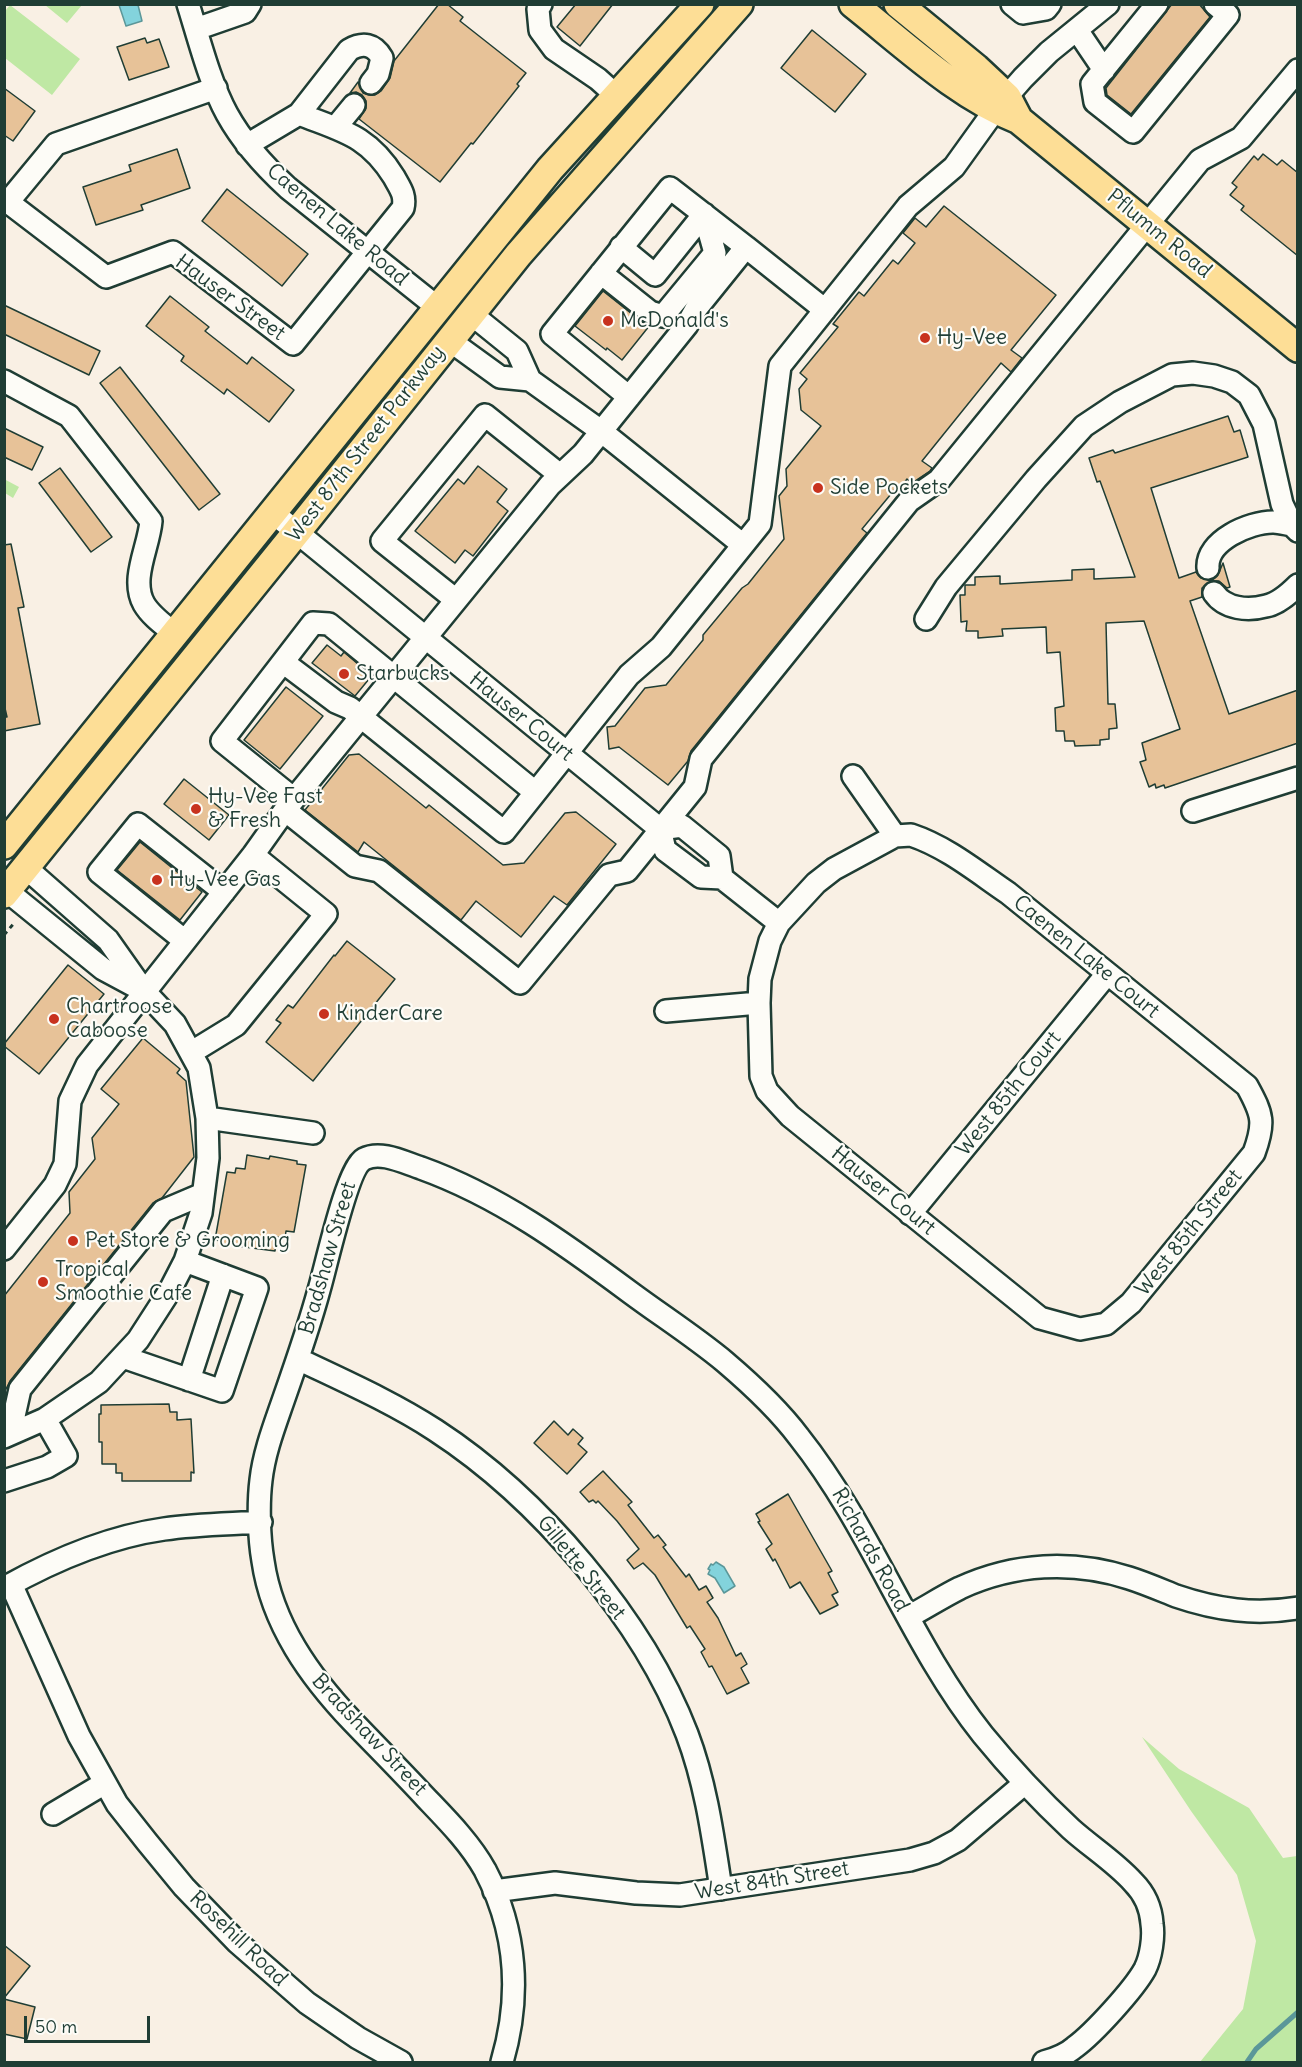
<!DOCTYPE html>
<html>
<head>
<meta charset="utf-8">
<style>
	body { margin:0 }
	#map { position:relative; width:1302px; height:2067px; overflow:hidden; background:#f9f0e4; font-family:Delius,sans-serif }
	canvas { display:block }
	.frame { position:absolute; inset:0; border:6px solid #1f3d34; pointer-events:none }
	.scale { position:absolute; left:24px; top:2016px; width:126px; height:27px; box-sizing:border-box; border:3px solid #1f3d34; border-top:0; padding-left:8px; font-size:18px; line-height:21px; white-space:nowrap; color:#1f3d34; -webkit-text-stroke:4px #fdfcf7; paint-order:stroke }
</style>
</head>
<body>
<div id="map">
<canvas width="1302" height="2067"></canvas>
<div class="frame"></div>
<div class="scale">50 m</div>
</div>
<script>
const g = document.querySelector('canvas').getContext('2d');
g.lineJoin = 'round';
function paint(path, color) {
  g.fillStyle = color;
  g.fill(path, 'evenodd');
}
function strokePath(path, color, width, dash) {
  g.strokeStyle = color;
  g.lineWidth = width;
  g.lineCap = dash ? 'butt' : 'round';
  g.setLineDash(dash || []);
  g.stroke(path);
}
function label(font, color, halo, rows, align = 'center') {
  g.font = font + ' Delius,sans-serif';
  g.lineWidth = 4.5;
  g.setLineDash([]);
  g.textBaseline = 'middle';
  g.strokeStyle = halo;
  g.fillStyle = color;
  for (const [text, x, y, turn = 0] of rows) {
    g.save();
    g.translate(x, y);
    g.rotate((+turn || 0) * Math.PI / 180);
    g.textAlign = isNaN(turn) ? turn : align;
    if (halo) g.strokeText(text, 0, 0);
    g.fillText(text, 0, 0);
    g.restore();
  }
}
paint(new Path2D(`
	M10,5l70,54 -28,36 -47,-37v-47z
	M45,5h37l-15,18z
	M4,479l15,8 -6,11 -8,-5z
	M1142,1737l37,32 70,39 34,50 14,-2v206h-97l43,-53 13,-68 -19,-66 -46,-64z`), '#bfe8a4');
const water = new Path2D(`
	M119,5h19l4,16 -16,5z
	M716,1562l8,5 11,19 -11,7 -9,-15 -7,-4 2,-4 -2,-1 3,-5 2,1z`);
paint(water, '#83d3dc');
strokePath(water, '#5b9799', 1.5);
strokePath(new Path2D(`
	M1247,2062l9,-13 42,-37`), '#5b9799', 5);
const building = new Path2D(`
	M439,4h8l16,13 -3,4 66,52 -9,11 2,2 -46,58 -2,-1 -31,39 -81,-63 7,-11v-7l-4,-6 -6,-3 -6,1 8,-11 5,11 6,2h6l6,-4 9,-13 4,-17z
	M576,4h37l-33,42 -23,-19z
	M1172,4h27l11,13 -79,97 -24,-19 -1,-7z
	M812,30l54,44 -31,38 -54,-44z
	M145,38l2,5 12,-4 10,28 -40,13 -12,-33z
	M4,88l31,23 -22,30 -9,-6z
	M177,149l13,39 -49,17 2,5 -47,15 -13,-38 48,-16 -2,-6z
	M1263,154l14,11 5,-5 16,13v83l-57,-46 3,-4 -14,-11 7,-8 -5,-4 22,-27 4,4z
	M227,189l81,65 -26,32 -80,-65z
	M944,206l112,89 -45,55 11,8 -11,14 -10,-9 -79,98 10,7 -2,3 -18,12 -5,-4 -8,11 -3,-2 -34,41 5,4 -176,218 -3,10 -20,24 -49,-38 -10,2 -2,-22 8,-1 30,-38 21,-3 37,-45v-5l39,-47 6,-4 36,-45 -5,-43 8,-10 -1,-17 35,-43 -20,-16 -2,-21 8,-10 -7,-6 38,-46 -5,-3 26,-32 5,4 29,-36 5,4 17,-21 -12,-10 12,-15 11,9z
	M603,291l39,31 8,3 -28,35 -15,-12 -1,2 -31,-24z
	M170,296l39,31 -4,4 42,33 5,-7 42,33 -25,32 -42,-33 -3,5 -43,-33 3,-5 -38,-30z
	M4,305l96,46 -11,24 -85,-41z
	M120,367l100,127 -21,16 -99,-127z
	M1228,416l6,16 6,-2 8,27 -97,31 28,90 17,-6 5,6 11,2 6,-5 5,-12 7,24 -3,1 -8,-7h-8l-9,7v9l-12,4 39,113 69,-24v53l-133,45 -1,-3 -8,3 -1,-4 -6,3 -9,-25 6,-2 -4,-17 38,-14 -36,-108 -38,2 2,81h7l2,24 -8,1v10l-9,1v5l-25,1 -1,-5h-9l-1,-10h-8l-1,-23 9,-2 -4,-54 -13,1 -1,-26 -44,2 1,7 -25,2v-7h-12l1,-10 -6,1 -1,-27h5v-10h10v-8l25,-1v8l72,-4v-10l22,-1v10l41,-2 -35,-96 -3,1 -8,-24 24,-8 2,3z
	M4,428l39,19 -11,23 -28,-13z
	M478,466l29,23 -10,13 11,9 -35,45 -8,-6 -10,13 -40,-32 43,-52 6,5z
	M60,468l52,69 -21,15 -52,-69z
	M11,544l13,63 -6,1 22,116 -36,7v-14h3l-3,-13v-159z
	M327,645l14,11 3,-4 15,13 -3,4 13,10 -14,17 -43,-33z
	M286,687l37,29 -43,53 -36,-29z
	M359,754l67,54 3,-3 74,60 21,-2 41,-50 11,-1 40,32 -49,61 -13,-9 -33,41 -45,-36 -15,19 -97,-78 -6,10 -53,-42 44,-55z
	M184,779l45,36 -20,25 -45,-36z
	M140,842l62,50 -22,28 -63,-50z
	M347,941l48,38 -82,102 -47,-39 15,-19 -5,-3 12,-15 5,3 41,-53 1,1z
	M68,965l36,29 -65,80 -35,-28v-2z
	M143,1038l37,31 -3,4 9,8 8,76 -32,41 -9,5 -143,178 -6,12v-97l66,-83 -1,-21 26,-33 -3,-21 27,-34 -18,-15z
	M247,1155l22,4 1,-3 27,5v3l9,1 -12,67 -8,-1 -1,7 -8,-1 -2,14 -53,-7 1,-3 -8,-1 12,-68 8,1 1,-5 9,1z
	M169,1404l1,8h7v8l14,-1 3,54 -3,-1v9h-69v-8h-6v-9h-14v-22h-3v-28h2v-9z
	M554,1421l14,14 5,-6 10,9 -5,6 9,8 -20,22 -33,-31z
	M603,1471l29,31 -4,3 26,33 4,-3 8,10 -3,2 23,30 3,-3 10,16 7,-4 7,12 -6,4 11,16 18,38 5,-3 6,11 -6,4 8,15 -22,11 -15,-28 -3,1 -8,-15 4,-3 -15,-23 -3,2 -32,-53 -12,-12 -9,6 -7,-9 12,-11 -22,-28 -19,-20 -2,2 -3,-3 -4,2 -9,-10z
	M788,1494l44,77 -4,2 10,19 -6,3 6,10 -18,9 -20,-32 -10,6 -15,-29 -2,2 -7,-12 6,-5 -14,-22 2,-1 -4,-7z
	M4,1945l26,21 -26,32z
	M4,1999l31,8 -8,32 -23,-5z`);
paint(building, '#e7c298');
strokePath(building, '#1f3d34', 1.5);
const minor = new Path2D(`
	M188,4c11,35 22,79 39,110 16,29 37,52 61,74l149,119
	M541,4l-3,5 2,21 14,19 44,30 20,18
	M1012,4l11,9 23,-4 4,-5
	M1157,4l-65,80 3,18 38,30 95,-117 -13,-11
	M196,29l49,-17 5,-8
	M1077,30l27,40
	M299,114l50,-64c14,-8 25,-6 33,8l-4,16 -7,9
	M335,128l19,-23
	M4,199l102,78 67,-25 120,92 110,-136c3,-13 -3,-20 -9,-31 -26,-42 -52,-46 -95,-63l-52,31
	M8,202l48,-58 160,-56
	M621,247l34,28 49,-61
	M601,273l49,39 13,4 52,-63 -11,-39
	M470,313l47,38 13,29
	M449,340l51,37 30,3 71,51 142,114
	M4,381l65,35 82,105c-2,26 -21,58 -7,83 7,12 20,21 31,30
	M629,397l-77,-63 118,-146 76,59
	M272,512l388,317 5,21 36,27 21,1 57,45
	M1208,568c-2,-27 41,-46 65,-46 6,0 13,2 19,3
	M1214,593c11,16 34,18 52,13 11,-2 24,-13 32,-21
	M456,600l-74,-59 103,-126 75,60
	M926,619l20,-32 90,-108 48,-53 36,-24 52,-27 21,-2 21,3 18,6 17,13 15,29 18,80 10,21 6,6
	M283,662l53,40 14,6 154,124 125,-157 32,-28 99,-123 20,-158 128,-160 46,-39 41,-57 28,-32 26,-26 59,-48
	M853,776l42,60
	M294,799l-72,-58 91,-118 16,1 206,168
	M285,810l70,56 24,5 141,112 89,-108 18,-4 68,-84 6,-28 208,-258 30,-21 261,-320 41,-22 57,-68
	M1193,811l105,-33
	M660,829l22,-3 37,30 3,22
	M911,835c36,12 66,37 97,58l239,193c16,29 18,37 7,67l-123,150 -25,21 -26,5 -40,-11 -250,-202 -23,-25 -6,-15 -2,-73 1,-24 10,-38 9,-18 37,-40 18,-14 61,-33z
	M7,891l96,78 41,22 -36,-51 -83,-73
	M185,941l-86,-69 39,-48 86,68
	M666,1011l93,-8
	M192,1052l44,-27 90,-111 -73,-59
	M207,1118l106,15
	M910,1214l197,-240
	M4,1249l51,-64 10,-21 5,-63 17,-36 166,-210 32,-45 265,-325 33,-31 104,-129 9,-16 50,-62 79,63
	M123,1357l99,34 35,-103 -72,-27
	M298,1359c46,22 94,43 137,71 103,67 208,189 252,304 19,50 26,103 34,155
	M189,1380l34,-105
	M10,1434l10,-45 143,-178 40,-17
	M4,1437l41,-18 54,-37 39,-42 31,-48 16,-31 16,-48 7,-55 -1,-40 -8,-50 -24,-44 -31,-33
	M4,1481l43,-14 19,-11 -21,-37
	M11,1584l68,152 38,68 30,38 37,45 53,55 70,61 51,35 43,24
	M4,1588c50,-28 103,-51 160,-59 32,-5 65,-5 97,-7
	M908,1617c17,-9 34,-20 52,-29 54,-25 113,-28 169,-10 16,5 32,12 47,18 41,14 79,19 122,12
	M53,1814l52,-31
	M494,1891l61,-8 81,10 44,2 230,-35 24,-7 24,-13 67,-57
	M502,2062c19,-65 15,-131 -17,-192 -15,-27 -38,-50 -59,-72 -24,-26 -49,-51 -73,-76 -43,-45 -81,-98 -90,-161 -4,-23 -5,-57 -2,-81 3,-27 13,-53 22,-79 13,-37 26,-74 36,-111 7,-23 28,-122 45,-131 17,-9 41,4 57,9 78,28 144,76 210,125 31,23 64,44 94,69 27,23 53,47 74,75 73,92 111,206 184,298 27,33 57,65 88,94 20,18 44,33 62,53 11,11 18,26 19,42 2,13 -1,33 -7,45 -11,20 -51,64 -70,78 -9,8 -20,12 -31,15`);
const major = new Path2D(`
	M853,4c53,42 104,91 166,116l279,228
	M898,4l78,64 31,29 12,23
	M4,845l546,-676 150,-165
	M4,894l308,-381 206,-258 221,-251`);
strokePath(minor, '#1f3d34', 26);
strokePath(major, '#1f3d34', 32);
strokePath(new Path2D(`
	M4,935l11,-13`), '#1f3d34', 3, [4.5, 4.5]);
strokePath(minor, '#fdfcf7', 21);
strokePath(major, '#fdde96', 27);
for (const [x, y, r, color] of [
	[608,321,6,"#c8321e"],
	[925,338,6,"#c8321e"],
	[818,488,6,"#c8321e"],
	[344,674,6,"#c8321e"],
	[196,809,6,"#c8321e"],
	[157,880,6,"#c8321e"],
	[324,1014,6,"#c8321e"],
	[54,1019,6,"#c8321e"],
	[73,1241,6,"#c8321e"],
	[43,1282,6,"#c8321e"]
]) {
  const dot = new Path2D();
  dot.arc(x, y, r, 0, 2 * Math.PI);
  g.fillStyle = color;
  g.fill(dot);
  strokePath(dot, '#fdfcf7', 2);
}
label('21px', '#1f3d34', '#fdfcf7', [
	["Caenen Lake Road",337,225,40],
	["Pflumm Road",1159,234,39],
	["Hauser Street",230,298,36],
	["West 87th Street Parkway",366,444,-52],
	["Hauser Court",521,717,39],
	["Caenen Lake Court",1086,957,39],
	["West 85th Court",1009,1094,-51],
	["Hauser Court",883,1191,39],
	["West 85th Street",1189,1233,-51],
	["Bradshaw Street",328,1258,-74],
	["Richards Road",870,1550,61],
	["Gillette Street",581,1568,51],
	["Bradshaw Street",369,1735,47],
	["West 84th Street",772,1881,-9],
	["Rosehill Road",238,1939,44]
]);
label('21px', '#1f3d34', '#fdfcf7', [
	["McDonald's",620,321],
	["Hy-Vee",937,338],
	["Side Pockets",830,488],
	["Starbucks",356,674],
	["Hy-Vee Fast",208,797],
	["& Fresh",208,821],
	["Hy-Vee Gas",169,880],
	["Chartroose",66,1007],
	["Caboose",66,1031],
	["KinderCare",336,1014],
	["Pet Store & Grooming",85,1241],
	["Tropical",55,1270],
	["Smoothie Cafe",55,1294]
], 'left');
</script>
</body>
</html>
